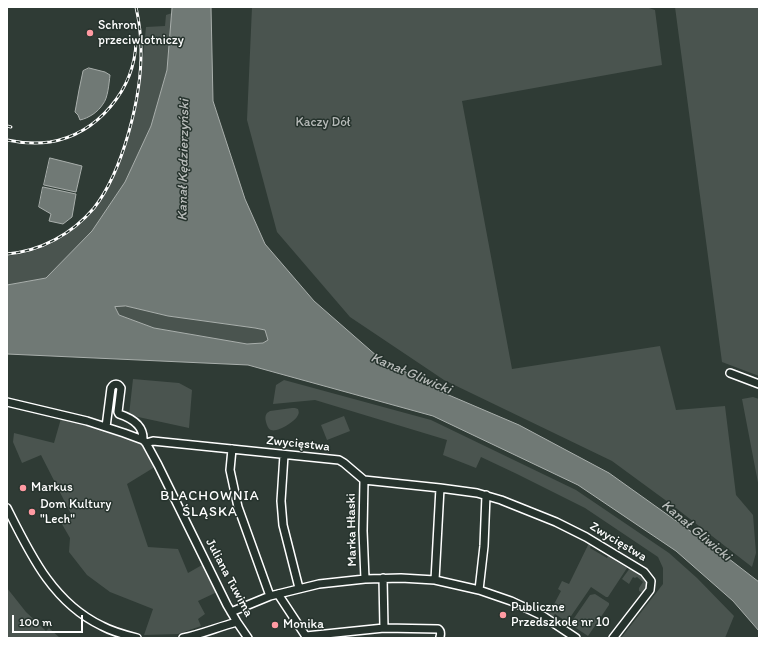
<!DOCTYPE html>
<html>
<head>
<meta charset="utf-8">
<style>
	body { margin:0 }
	#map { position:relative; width:766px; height:645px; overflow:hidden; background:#2f3b35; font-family:Itim,sans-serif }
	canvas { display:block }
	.frame { position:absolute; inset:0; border:8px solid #fff; pointer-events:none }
	.scale { position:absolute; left:12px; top:615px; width:71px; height:18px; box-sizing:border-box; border:2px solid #fff; border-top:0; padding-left:5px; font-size:12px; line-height:14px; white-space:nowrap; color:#fff; -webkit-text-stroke:3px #26332d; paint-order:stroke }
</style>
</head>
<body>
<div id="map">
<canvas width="766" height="645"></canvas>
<div class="frame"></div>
<div class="scale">100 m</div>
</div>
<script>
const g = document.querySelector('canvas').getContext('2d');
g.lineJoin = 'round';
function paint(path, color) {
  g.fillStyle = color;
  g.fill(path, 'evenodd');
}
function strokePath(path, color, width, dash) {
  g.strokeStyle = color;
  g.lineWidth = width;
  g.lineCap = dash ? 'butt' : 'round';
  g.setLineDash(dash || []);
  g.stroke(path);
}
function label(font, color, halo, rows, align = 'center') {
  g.font = font + ' Itim,sans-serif';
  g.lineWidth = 3;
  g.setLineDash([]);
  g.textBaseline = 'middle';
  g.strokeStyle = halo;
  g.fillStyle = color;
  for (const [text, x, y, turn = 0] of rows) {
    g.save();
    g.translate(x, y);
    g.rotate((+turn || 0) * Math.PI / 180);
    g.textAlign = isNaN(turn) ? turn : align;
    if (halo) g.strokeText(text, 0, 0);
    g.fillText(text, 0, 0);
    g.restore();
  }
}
paint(new Path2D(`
	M252,7h394l9,3 7,55 -200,36 50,268 148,-23 16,64 49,-4 11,89 17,20 3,38 -4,14 -80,-62 -60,-44 -168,-81 -94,-63 -73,-85 -30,-112z
	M675,7h84v369l-37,-14z
	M172,13l-5,57 -16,56 -26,56 -33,49 -46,47 -39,7v-29c20,-2 38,-8 54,-18 13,-8 24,-17 33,-28 7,-8 13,-19 18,-29 24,-47 29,-101 34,-154l19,-1 1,-11z
	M126,306l42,10 87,12 11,2 2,10 -5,3 -16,1 -93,-16 -35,-13 -4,-8z
	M133,379l46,4 13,7 -3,38 -60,-13z
	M284,380l147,40 145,70 93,63 28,25 37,38 -9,22h-104l42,-54v-16l-5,-11 -73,-49 -68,-34 -36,-17 -5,11 -33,-13 4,-15 -132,-40 -42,4 3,-19z
	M753,397l6,2v89l-17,-89z
	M292,408h3l3,1c1,3 1,4 0,6 -2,6 -21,18 -27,15 -3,-1 -4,-5 -5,-8 -1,-4 -1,-6 1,-9l3,-2z
	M62,415l81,25 15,25 -31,19 21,63 30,2 10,24 14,-8 15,27 -19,9 7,13 -7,5 3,7 -23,8 -34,1 9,-26 -43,-17 -23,-17 -18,-23 1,-14 -11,-19 12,-5 -30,-59 -19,8 -9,-21 1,-9 40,10z
	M344,416l6,15 -23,9 -6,-15z
	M590,541l2,2 -2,5 17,10 1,-2 19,12 -19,29h-2l-15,-10 -24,35 -12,-8 -4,6 -5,-5v-3l4,-7 3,1 8,-15 -3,-2 4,-8 7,3z
	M632,567c9,7 21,13 12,26l-5,-2v-3l4,-6 -6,-5 -2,1 -2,-1 -4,7 -7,-5 8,-11z
	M7,588l19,24 20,19 3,-3 11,10h-53z
	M595,594l14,9v2l-21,31 -18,-12 20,-29z`), '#4a544f');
const water = new Path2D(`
	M162,7h49l2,94 32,98 20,45 49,57 64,56 66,36 75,32 90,48 115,82 35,27v49l-26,-30 -57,-50 -98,-66 -145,-69 -185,-51 -241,-11v-69l39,-7 46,-47 33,-49 26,-56 16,-56 5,-62zM126,306l42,10 87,12 10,2 3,10 -5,3 -16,1 -93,-16 -35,-13 -4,-8z
	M89,68l16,4 5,3c-1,8 -2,23 -7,29 -5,8 -14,14 -23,16l-2,-5 -3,-3 4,-22 4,-19z
	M50,158l32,8 -6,26 -32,-7z
	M43,187l33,7 -4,23 -9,7 -14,-3 2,-7 -12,-7z`);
paint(water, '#707975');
strokePath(water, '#a9afac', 1);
const minor = new Path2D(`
	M730,373l29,11
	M7,402l80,19 37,12 19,7 3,3 12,22 69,140 10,17 11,16
	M106,427l5,-39c3,-5 7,-5 10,0l-3,24 1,2c12,4 25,11 24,26
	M146,443l7,-2 186,19 5,3 20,17 76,8 37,5 24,7 55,22 30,15 58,35 7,9 -1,9 -37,48
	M232,449l-2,21 8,37 32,89
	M284,455l-3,46 2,24 16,63
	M364,480l-1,51 2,48
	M7,508c23,46 46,95 95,118 11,6 23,9 35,12
	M383,578l1,50
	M435,580l5,-92
	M479,590l5,-44 2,-51
	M278,594l29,44
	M231,612l39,-16 49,-12 46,-5 36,-1 34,2 44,10 32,11 32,15 33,22
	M306,636l78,-8 54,1c3,2 3,4 2,8
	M183,638c19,-4 35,-11 54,-16`);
strokePath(minor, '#fff', 10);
strokePath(minor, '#26332d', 7);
const rail = new Path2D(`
	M7,126l4,1
	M7,140c14,3 29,4 43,2 48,-8 85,-53 86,-101
	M7,254c34,-3 65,-20 87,-46 29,-37 48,-112 47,-159 0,-14 -2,-28 -5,-42`);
strokePath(rail, '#fff', 3);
strokePath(rail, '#26332d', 1.5, [4.5]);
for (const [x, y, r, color] of [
	[90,33,4,"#ff9aa2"],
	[23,488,4,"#ff9aa2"],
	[32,512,4,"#ff9aa2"],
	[503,615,4,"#ff9aa2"],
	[275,625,4,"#ff9aa2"]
]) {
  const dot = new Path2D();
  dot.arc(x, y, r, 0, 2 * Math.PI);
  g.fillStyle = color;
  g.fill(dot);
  strokePath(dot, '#26332d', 1.5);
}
label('13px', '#fff', '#26332d', [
	["Schron",98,26],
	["przeciwlotniczy",98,41],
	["Markus",31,488],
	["Dom Kultury",40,505],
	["\"Lech\"",40,520],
	["Publiczne",511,608],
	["Przedszkole nr 10",511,623],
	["Monika",283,625]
], 'left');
label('13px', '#b7bbb9', '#26332d', [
	["Kaczy Dół",323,123]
]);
label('13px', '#fff', '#26332d', [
	["Zwycięstwa",298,444,6],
	["Marka Hłaski",352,530,-91],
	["Zwycięstwa",618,542,31],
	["Juliana Tuwima",229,578,62]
]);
label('italic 14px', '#b8bcba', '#26332d', [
	["Kanał Kędzierzyński",184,160,-89],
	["Kanał Gliwicki",411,374,23],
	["Kanał Gliwicki",696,531,40]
]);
g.letterSpacing = '1px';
label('14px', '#fff', '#26332d', [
	["BLACHOWNIA",210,496],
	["ŚLĄSKA",210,512]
]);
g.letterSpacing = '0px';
</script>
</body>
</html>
